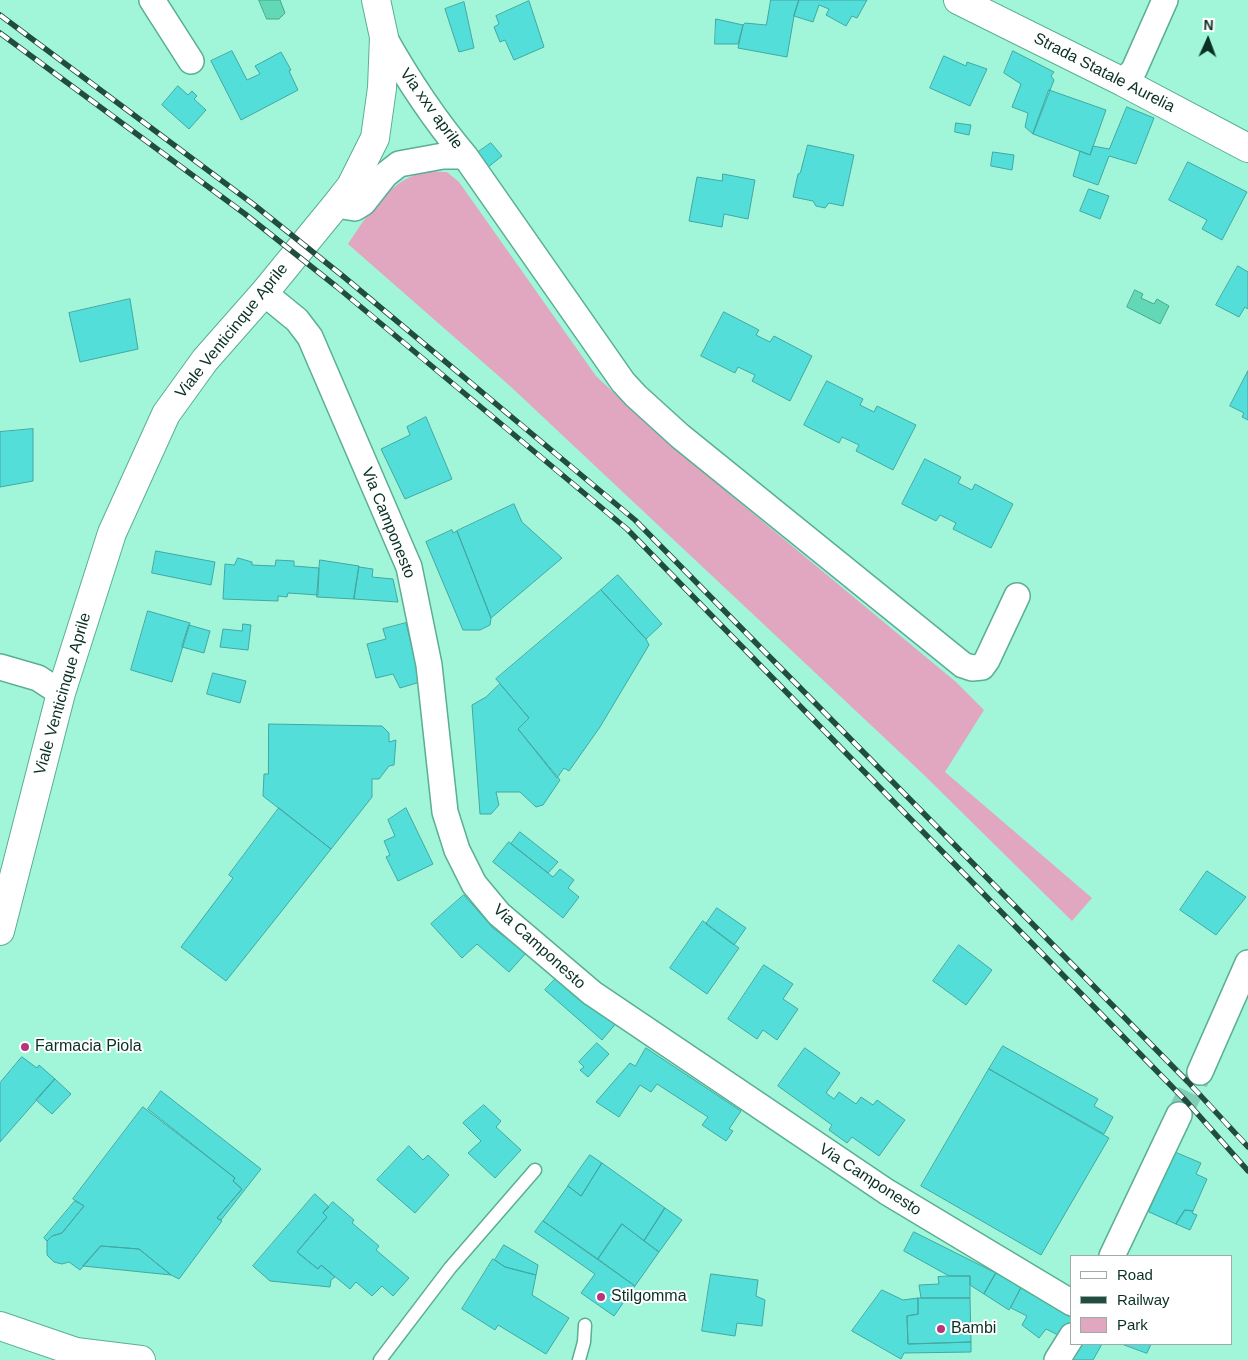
<!DOCTYPE html>
<html>
<head>
<meta charset="utf-8">
<style>
	body { margin:0 }
	#map { position:relative; width:1248px; height:1360px; overflow:hidden; background:#a1f6da; font-family:Arial,sans-serif }
	canvas { display:block }
	.legend { position:absolute; left:1070px; top:1255px; width:162px; height:90px; box-sizing:border-box; background:#fff; border:1px solid #9daca8; margin:0; padding:6px 9px; list-style:none; font-size:15px; color:#0a3025 }
	.legend li { display:flex; align-items:center; gap:10px; height:25px }
	.legend b { width:25px; border:1px solid #9daca8 }
	.north { position:absolute; left:1183px; top:15px; width:50px; height:50px; -webkit-text-stroke:4px #fff; paint-order:stroke; rotate:2deg; font-size:14px; font-weight:700; line-height:20px; text-align:center; color:#0a3025 }
	.north::after { content:''; display:block; margin:auto; width:18px; height:22px; background:#0a3025; clip-path:polygon(50% 0,100% 100%,50% 72%,0 100%) }
</style>
</head>
<body>
<div id="map">
<canvas width="1248" height="1360"></canvas>
<ul class="legend">
<li><b style="height:6px;background:#fff"></b>Road</li>
<li><b style="height:6px;background:#204d40"></b>Railway</li>
<li><b style="height:14px;background:#e1a6c0"></b>Park</li>
</ul>
<div class="north">N</div>
</div>
<script>
const g = document.querySelector('canvas').getContext('2d');
g.lineJoin = 'round';
function paint(path, color) {
  g.fillStyle = color;
  g.fill(path, 'evenodd');
}
function strokePath(path, color, width, dash) {
  g.strokeStyle = color;
  g.lineWidth = width;
  g.lineCap = dash ? 'butt' : 'round';
  g.setLineDash(dash || []);
  g.stroke(path);
}
function label(font, color, halo, rows, align = 'center') {
  g.font = font + ' Arial,sans-serif';
  g.lineWidth = 4;
  g.setLineDash([]);
  g.textBaseline = 'middle';
  g.strokeStyle = halo;
  g.fillStyle = color;
  for (const [text, x, y, turn = 0] of rows) {
    g.save();
    g.translate(x, y);
    g.rotate((+turn || 0) * Math.PI / 180);
    g.textAlign = isNaN(turn) ? turn : align;
    if (halo) g.strokeText(text, 0, 0);
    g.fillText(text, 0, 0);
    g.restore();
  }
}
paint(new Path2D(`
	M447,172l12,10 137,194 66,62 294,244 28,28 -39,62 147,126 -20,23 -149,-147 -413,-388 -162,-142c18,-27 37,-58 69,-70 8,-4 21,-2 30,-2z`), '#e1a6c0');
const water = new Path2D(`
	M259,0h21l5,13 -6,6h-12z
	M1135,290l8,4 -2,4 13,6 3,-5 12,7 -9,18 -33,-17z`);
paint(water, '#62d8b6');
strokePath(water, '#48a68a', 1);
const building = new Path2D(`
	M771,0h28l-5,16 -7,41 -49,-9 5,-23 2,-2 21,2z
	M799,0h68l-10,18 -5,-2 -6,10 -20,-11 3,-6 -10,-4 -6,17 -19,-6z
	M529,1l15,46 -30,13 -9,-20 -5,2 -6,-15 5,-3 -3,-8z
	M464,2l10,46 -15,4 -14,-43z
	M716,19l27,6 -5,19h-23z
	M232,51l15,29 13,-6 -5,-8 26,-14 10,18 -2,1 9,19 -57,30 -30,-59z
	M1013,51l41,21 -3,4 3,4 -21,54 -8,-7 3,-14 -16,-6 9,-23 -17,-11z
	M944,56l22,10 1,-4 20,7 -17,37 -40,-18z
	M178,86l10,9 4,-4 5,5 -3,3 12,11 -17,19 -27,-24z
	M1049,90l57,20 -16,45 -57,-21z
	M1127,107l27,11 -18,46 -27,-8 -11,29 -25,-9 7,-25 10,4 3,-9 16,3z
	M956,123l15,2 -2,10 -14,-3z
	M491,143l11,13 -15,12 -13,-13z
	M808,145l46,10 -11,51 -14,-3 -4,5 -9,-2 -3,-5 -20,-4 5,-23 2,-1z
	M993,152l21,3 -2,15 -21,-4z
	M1188,162l59,30 -25,48 -20,-11 5,-9 -38,-20z
	M723,174l32,6 -7,39 -24,-5 -2,13 -33,-6 8,-44 25,4z
	M1089,189l20,7 -9,23 -20,-8z
	M1238,266l10,6v37l-3,-2 -6,10 -23,-12z
	M130,299l8,50 -58,13 -11,-49z
	M724,312l35,18 -3,5 14,7 4,-6 38,20 -22,45 -38,-20 3,-6 -17,-8 -3,6 -34,-17z
	M1248,371v49l-6,-3 2,-4 -14,-7z
	M827,381l36,18 -3,6 14,7 3,-6 39,19 -23,45 -37,-19 3,-6 -17,-8 -3,6 -35,-18z
	M426,417l26,62 -47,20 -24,-50 29,-14 -3,-8z
	M33,429v52l-33,6v-55z
	M925,459l36,18 -3,6 14,7 3,-6 38,20 -22,44 -38,-19 3,-6 -16,-8 -4,6 -34,-17z
	M514,504l8,18 40,36 -71,60 -34,-87z
	M452,530l1,3 4,-2 34,87 -1,7 -10,5h-17l-37,-88z
	M156,551l59,11 -4,23 -59,-12z
	M238,558l14,4v3l23,1 1,-6 18,1v5l25,2 -1,27 -30,-2 -1,4 -9,-1v5l-55,-2 2,-35 9,1z
	M320,560l39,6 -5,33 -37,-2z
	M359,567l14,2 -1,8 21,2 5,23 -44,-3z
	M618,575l44,49 -16,15 -45,-49z
	M601,590l45,49 3,6 -49,82 -31,44 -5,-3 -7,10 -39,-49 11,-11 -33,-39z
	M148,611l42,12 -18,59 -41,-12z
	M406,623l14,59 -20,6 -7,-14 -17,4 -9,-34 19,-5 -3,-10z
	M243,624l8,1 -3,25 -28,-3 3,-18 19,2z
	M189,625l21,6 -6,22 -22,-6z
	M213,673l33,8 -6,22 -33,-9z
	M500,684l29,34 -11,11 42,51 -17,25 -7,2 -16,-15h-24l3,13 -8,9h-11l-8,-109 14,-8z
	M269,724l113,2 7,7v9l7,-2 -2,25 -5,1 -10,13h-7v18l-41,52 -68,-53 1,-22h4z
	M279,808l52,41 -105,132 -45,-34 52,-69 -4,-3z
	M406,808l27,56 -35,17 -12,-24 4,-2 -6,-14 11,-5 -7,-16z
	M520,832l38,30 -10,11 -37,-29z
	M509,842l44,35 7,-8 14,11 -6,8 11,9 -16,21 -70,-56z
	M1207,871l39,26 -30,38 -36,-25z
	M464,895l29,33 33,25 -17,19 -32,-28 -15,14 -31,-34z
	M717,908l29,20 -12,17 -28,-21z
	M703,921l36,27 -32,46 -37,-26z
	M959,945l33,25 -26,35 -33,-24z
	M764,965l29,19 -10,15 15,10 -21,31 -14,-10 -6,9 -29,-20z
	M559,975l59,46 -16,19 -57,-50z
	M597,1043l12,11 -21,23 -8,-7 4,-3 -5,-5z
	M1003,1046l95,53 -4,7 19,11 -9,17 -115,-65z
	M646,1048l95,63 -12,18 4,2 -7,10 -24,-16 6,-8 -51,-33 -6,8 -11,-7 -21,32 -23,-15 34,-39 5,3z
	M805,1048l35,25 -14,20 8,6 5,-7 17,12 5,-7 12,8 4,-5 28,20 -26,36 -27,-19 -5,6 -18,-13 3,-5 -54,-39z
	M22,1057l15,11 2,-3 16,14 -55,63v-59z
	M989,1069l120,69 -68,117 -120,-69z
	M55,1079l16,15 -19,20 -16,-14z
	M161,1091l100,78 -40,51 -4,-2 25,-29 -9,-8 2,-3 -87,-69z
	M484,1105l17,16 -5,6 25,23 -26,28 -27,-25 13,-12 -18,-18z
	M143,1107l92,71 -2,3 9,8 -25,29 5,3 -43,58 -8,-4 -32,-26 -38,-3 -21,24 -11,-8 -7,2 -8,-2 -7,-7v-14l5,-5 10,-3 22,-27 -11,-7z
	M409,1146l14,14 5,-5 21,20 -34,38 -38,-33z
	M1175,1152l26,11 -5,11 11,5 -14,32 -8,-1 -9,14 -27,-12z
	M590,1155l12,8 -21,33 -13,-10z
	M602,1163l63,45 -21,33 -22,-17 -24,35 -55,-38 25,-35 13,10z
	M315,1194l14,13 -6,6 4,4 -30,35 21,17 3,-4 14,12 -4,3 -1,7 -60,-6 -17,-15z
	M75,1201l9,5 -22,27 -10,3 -5,5 -3,-3z
	M333,1202l21,18 -2,3 27,23 -3,4 33,28 -16,18 -11,-10 -10,10 -16,-14 -6,7 -29,-24 -3,4 -21,-17 30,-35 -4,-4z
	M665,1208l17,12 -23,32 -15,-11z
	M1185,1210l8,1 -1,2 5,2 -7,15 -14,-6z
	M543,1221l92,65 -21,30 -33,-23 14,-19 -60,-42z
	M622,1224l37,28 -24,34 -37,-27z
	M914,1232l82,41 -12,21 -14,-9v-9h-21l-45,-25z
	M504,1245l34,20 -2,10 -31,-8 -10,-7z
	M101,1246l38,3 32,26 -88,-9z
	M493,1259l12,8 31,8 -4,20 37,23 -23,36 -48,-29 -3,5 -33,-21z
	M996,1273l26,13 -13,24 -25,-16z
	M711,1274l47,6 -2,16 9,4 -3,26 -25,-3 -2,13 -33,-5z
	M949,1276h21v22h-49l-2,-13 20,-1 -1,-7z
	M1022,1286l18,9 -2,3 34,17v6l-8,17 -18,-9 -7,9 -17,-13 5,-9 -16,-8z
	M882,1290l21,10 15,-2v16l-11,2 1,28 63,-2v10l-67,1 -3,6 -49,-28z
	M918,1298h52l1,44 -63,2 -1,-28 11,-2z
	M1081,1344h21l-9,16h-22z
	M1122,1344h29l-4,9z`);
paint(building, '#53ded9');
strokePath(building, '#43a7a2', 1);
strokePath(new Path2D(`
	M1179,1115l21,-43`), '#83ceb6', 25, [25, 12]);
const service = new Path2D(`
	M380,1360l70,-92 85,-98
	M579,1360l5,-18 1,-17`);
const minor = new Path2D(`
	M152,0l39,61
	M384,37c24,43 50,82 81,119l158,226 13,14 44,40 283,229 9,3 10,-1 5,-7 30,-64
	M1123,82l11,-12 31,-70
	M336,205l19,3 8,-5 22,-28 14,-11 44,-8h22
	M264,293l33,27 13,17 99,230 20,98 16,147 12,38 17,34 25,30 93,79 295,199 185,111
	M0,667l38,11 23,15
	M1200,1072l48,-109
	M1112,1256l67,-141
	M1057,1360l15,-24`);
const secondary = new Path2D(`
	M958,0l165,82 125,66
	M0,931l61,-238 51,-160 54,-119 39,-54 59,-67 72,-88 15,-19 24,-48 7,-50 2,-51 -8,-37`);
const primary = new Path2D(`
	M0,1326l76,26 65,8`);
strokePath(service, '#5aae94', 15);
strokePath(minor, '#5aae94', 28);
strokePath(secondary, '#5aae94', 30);
strokePath(primary, '#5aae94', 30);
strokePath(service, '#fff', 12);
strokePath(minor, '#fff', 25);
strokePath(secondary, '#fff', 28);
strokePath(primary, '#fff', 28);
const rail = new Path2D(`
	M0,15l253,189 91,73 291,243 553,562 60,65
	M0,33l245,181 92,73 290,242 560,573 61,69`);
strokePath(rail, '#204d40', 5.5);
strokePath(rail, '#fff', 4, [11]);
for (const [x, y, r, color] of [
	[25,1047,5,"#b8357d"],
	[601,1297,5,"#b8357d"],
	[941,1329,5,"#b8357d"]
]) {
  const dot = new Path2D();
  dot.arc(x, y, r, 0, 2 * Math.PI);
  g.fillStyle = color;
  g.fill(dot);
  strokePath(dot, '#fff', 2);
}
label('16px', '#0a3025', '#fff', [
	["Strada Statale Aurelia",1104,73,27],
	["Via xxv aprile",431,109,54],
	["Viale Venticinque Aprile",232,331,-51],
	["Via Camponesto",388,523,68],
	["Viale Venticinque Aprile",63,694,-74],
	["Via Camponesto",539,947,42],
	["Via Camponesto",870,1180,33]
]);
label('16px', '#0a3025', '#fff', [
	["Farmacia Piola",35,1047],
	["Stilgomma",611,1297],
	["Bambi",951,1329]
], 'left');
</script>
</body>
</html>
